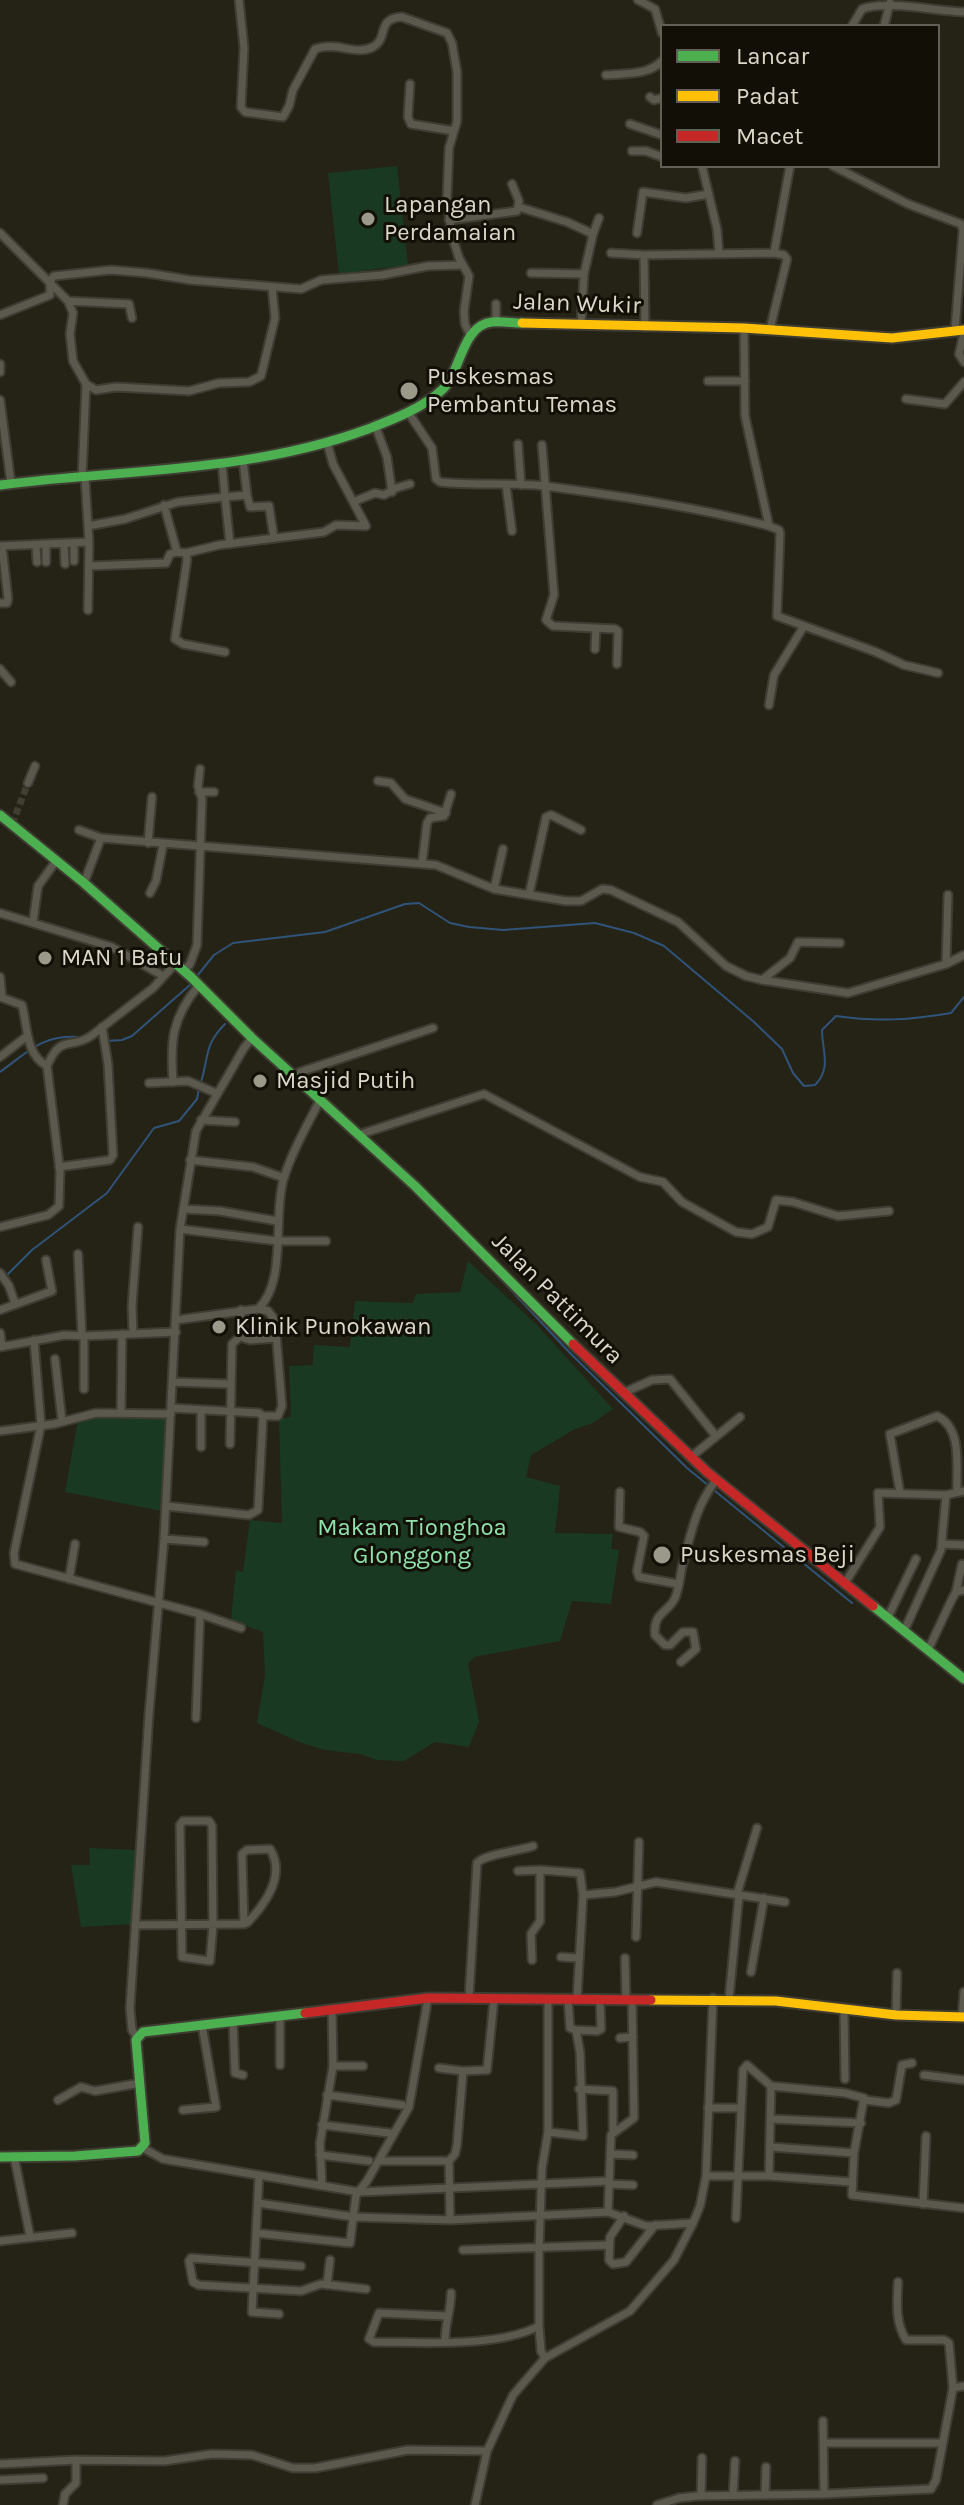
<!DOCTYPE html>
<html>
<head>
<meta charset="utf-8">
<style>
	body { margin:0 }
	#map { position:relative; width:964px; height:2505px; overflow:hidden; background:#252315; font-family:Karla,sans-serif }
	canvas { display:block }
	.legend { position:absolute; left:660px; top:24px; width:280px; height:144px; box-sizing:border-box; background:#121006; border:2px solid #626054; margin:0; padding:10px 14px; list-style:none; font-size:24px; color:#dbd8c9 }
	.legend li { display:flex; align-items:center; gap:16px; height:40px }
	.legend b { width:40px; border:2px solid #626054 }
</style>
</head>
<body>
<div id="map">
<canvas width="964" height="2505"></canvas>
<ul class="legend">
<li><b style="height:10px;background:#4caf50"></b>Lancar</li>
<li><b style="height:10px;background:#ffc107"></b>Padat</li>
<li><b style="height:10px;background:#c62828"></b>Macet</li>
</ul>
</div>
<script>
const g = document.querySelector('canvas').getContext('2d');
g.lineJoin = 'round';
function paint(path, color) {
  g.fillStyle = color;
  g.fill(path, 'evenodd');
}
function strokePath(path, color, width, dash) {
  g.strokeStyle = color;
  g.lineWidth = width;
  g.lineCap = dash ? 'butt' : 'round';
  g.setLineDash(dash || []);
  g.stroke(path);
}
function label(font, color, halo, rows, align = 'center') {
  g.font = font + ' Karla,sans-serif';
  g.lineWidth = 6;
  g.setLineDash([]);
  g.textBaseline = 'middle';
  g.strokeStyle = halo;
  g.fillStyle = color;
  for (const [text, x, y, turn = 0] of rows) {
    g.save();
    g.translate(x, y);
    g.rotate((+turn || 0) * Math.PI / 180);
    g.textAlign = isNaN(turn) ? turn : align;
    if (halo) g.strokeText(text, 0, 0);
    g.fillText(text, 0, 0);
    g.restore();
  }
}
paint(new Path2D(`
	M397,166l11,99 -69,9 -11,-101z
	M468,1261l69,64 76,84 -20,14 -18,6 -44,26 -5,22 34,9 -5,47 58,1 -2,15 8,1 -8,54 -39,-3 -12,40 -86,16 -6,7 11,57 -10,26 -34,-5 -31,19 -27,-1 -17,-6 -35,-4 -26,-8 -42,-19 8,-48 -2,-43 -32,-12 5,-50 7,2 7,-52 32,3 -3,-104 12,-2 -2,-51 24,-1 1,-20 36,2 5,-46 58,2 3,-9 44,-2z
	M109,1415l54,3 4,3 -5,90 -97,-19 13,-72z
	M89,1848l48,2 -5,74 -51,3 -10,-62h19z`), '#1a3923');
strokePath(new Path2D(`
	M197,976l17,-21 19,-12 92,-11 80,-28 14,-1 31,20 19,4 34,3 92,-7 39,10 30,13 90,76 28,27 11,24 11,13 11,-1c17,-17 7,-34 7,-55l14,-14c41,6 75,4 115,-3l13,-16
	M106,1041l16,-1 10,-4 59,-52
	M0,1072c28,-20 42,-38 80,-35
	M201,1082c8,-26 3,-37 24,-58
	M493,1271l77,82 117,115 165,135
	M6,1276l26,-26 75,-57 47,-65 25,-7 18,-22 2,-11`), '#30537a', 2);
strokePath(new Path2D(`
	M12,824l16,-41`), '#403e30', 7, [7, 3.5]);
const street = new Path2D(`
	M239,0l5,48 -3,59 4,5 38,5 6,-11 4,-16 22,-41c22,-8 40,7 58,-2 16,-9 3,-29 29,-30l45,16 5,10 5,29v49l-8,27 -2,50 5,38 7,22 10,18 -5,35 1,13 6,13
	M638,0l17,9 7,24
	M852,26l10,-17c24,-9 72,2 102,3
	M884,26l6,-23
	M606,75c19,-2 41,1 56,-14
	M410,84l-2,33 3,7 43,7
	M650,97l4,3 8,-2
	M630,124l32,11
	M632,151h14l16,6
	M702,166l15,63 2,24
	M833,166l75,38 53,20 2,6 -8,100
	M519,207l48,15 26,12 -9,40 -3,51
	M449,220l68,-9 2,-10 -7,-17
	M0,233l68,68 5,12 -3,21 3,27 13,23 10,6 20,-3 73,4 30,-8 30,-1 12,-6 14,-58 -3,-31
	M637,233l6,-41 43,6 23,-4
	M593,234l6,-16
	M611,253l33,2
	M774,253l16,-87
	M531,273l53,1
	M49,282l5,-6 57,-6 36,3 43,7 111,9 20,-9 61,-5 46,-9 35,-1
	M68,301l61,3 3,14
	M0,315l50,-20v-11
	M496,322v-18
	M645,327l-1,-72 130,-2 10,2 3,4 -17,70
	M744,328l1,88 24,110 10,4 1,3 -3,83 99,36 28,13 34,8
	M964,333l-5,21 5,8
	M0,364v8
	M708,381h37
	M906,399l39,5 19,-22
	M0,400l11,83
	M408,412l24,36 4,31 4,3c35,4 70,0 105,4 75,10 151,21 224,40
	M375,425l12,32 5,35
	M518,444l3,41
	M542,445l12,150 -8,25 7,6 62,3 3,2 -1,33
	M82,478l4,-94
	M85,478l4,64 -1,68
	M506,484l6,47
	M247,495l3,12 19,-1 5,32
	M353,502l22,-9 9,2 12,-7 14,-4
	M164,505l13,47
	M88,526l37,-7 53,-17 47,-5 -3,-34
	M64,544l1,20
	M74,544v17
	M230,544l-5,-47 22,-2 -4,-35
	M36,545l1,17
	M0,546l89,-4
	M177,552l9,1 1,7 -12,79 8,5 42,8
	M186,553l33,-8 105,-13 12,-7 30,1 -33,-62 -6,-22
	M46,562v-17
	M89,566l77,-3 4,-9 7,-2
	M0,603h7l1,-4 -6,-53
	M595,649l1,-21
	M0,669l11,13
	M769,705l5,-30 30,-49
	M378,781l13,2 14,16 41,14
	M28,783l7,-17
	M199,792h15
	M79,830l22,8 335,27 58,24 72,12h15l21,-12 9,1 67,32 48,44 20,10 16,4 86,13 98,-29 18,-9
	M148,843l4,-46
	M422,864l5,-41 3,-5 14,-2 7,-22
	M84,883l17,-45
	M494,889l9,-40
	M150,893l6,-12 7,-36
	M529,895l17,-78 5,-2 30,15
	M0,913l112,34 51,29
	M33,922l5,-36 18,-25
	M946,964l2,-69
	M184,971l6,-7 7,-19 5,-146 -4,-13 2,-17
	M0,977l2,20
	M762,980l28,-22 8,-16 42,1
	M0,997l22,8c6,22 3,49 25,61
	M0,1057l27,-21
	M300,1072l133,-44
	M173,1082c-3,-42 -1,-64 26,-97
	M149,1083l39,-2 28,12
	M201,1120l34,2
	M364,1133l120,-39 156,83 23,5 19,20 54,30 16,2 16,-7 8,-27 17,2 45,14 51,-5
	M190,1160l63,7 31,11
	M59,1167l51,-7 3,-5 -5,-91 -6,-37
	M183,1209l37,2 57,10
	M0,1227l48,-12 11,-9 1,-34 -13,-106c14,-33 24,-16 44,-30l62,-48 22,-24
	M180,1229l97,12h49
	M78,1254l4,82
	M0,1273l9,13 6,17
	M258,1309l10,2 7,9 7,86 -4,10h-15
	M0,1310l52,-19 -6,-31
	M176,1320l82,-11c29,-27 15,-91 25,-128 8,-28 24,-55 37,-81
	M0,1333l2,13
	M133,1334l-1,-28 6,-79
	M84,1336v53
	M241,1337l9,3 26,-2
	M34,1340l7,85 -27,128 1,11 185,50 41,14
	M0,1347l65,-12 19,1 92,-4
	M55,1359l7,62
	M173,1382l58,2
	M623,1393l29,-13 18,-1 46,57
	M121,1413l1,-79
	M0,1431l54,-7 42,-11 75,1
	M230,1444l2,-100 10,-9 -1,-25
	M201,1447v-37
	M691,1457l49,-40
	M620,1492l-1,35 21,5 4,4 -7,35 2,6 39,7
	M900,1493l-10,-59 47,-18c26,12 19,51 20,76
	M166,1506l83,9 9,-5 5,-94 -4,-3 -87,-5
	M164,1539l40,3
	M943,1544l21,1
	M69,1579l6,-35
	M845,1583l35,-56 -2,-34 68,2 18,-4
	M956,1592l6,-28
	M888,1617l28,-58
	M904,1631l37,-81 5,-55
	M928,1650l24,-51 4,-7 8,-2
	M681,1662l15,-13 -3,-17h-10l-13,13h-5l-10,-10c-2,-23 13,-22 20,-37 4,-9 5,-21 7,-31 9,-33 13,-59 34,-87
	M196,1718l4,-104
	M183,1821h26l3,5 1,99 -3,36 -28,-4 -2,-132z
	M518,1871l22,-1 40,3 3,22
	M737,1894l20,-66
	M135,1925l109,-1 4,-2c18,-19 38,-47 22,-73l-23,1 -5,4 2,70
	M636,1937l3,-95
	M561,1957l17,1
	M625,1958l1,41
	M532,1960l-1,-26 9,-13v-51
	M751,1972l13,-74
	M469,1998l8,-135c8,-9 42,-12 56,-17
	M577,1999l6,-104 32,-3 41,-10 129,20
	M729,1999l10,-104
	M844,2009l1,70
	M896,2015l1,-42
	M962,2017l2,-25
	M233,2021l2,52 8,2
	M576,2030l21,1 4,-2 -1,-30
	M137,2037l-5,-7 -2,-22 19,-294 15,-175 16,-310 16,-98 48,-83 8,-10
	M620,2038l13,-1
	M280,2065v-50
	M333,2066h30
	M439,2068l24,3 24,-1 7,-71
	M924,2075l40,5
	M579,2089l34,2v42
	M327,2095l75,10
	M58,2100l23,-13 14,4 45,-8
	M865,2100l24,3 7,-3 6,-35 10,-2
	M708,2108h33
	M183,2110l33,-3 -14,-82
	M771,2119l90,4
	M322,2125l67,8
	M548,2132l35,4 -3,-84 -4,-22 -6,-2 -2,-29
	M771,2147l83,6
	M143,2148l20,11 196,33 250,-11
	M610,2154l23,1
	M320,2155l49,6
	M14,2156l16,80
	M378,2161h71
	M259,2175l-7,137 27,2
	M706,2176h63l83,6
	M769,2176l2,-90
	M609,2184l24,1
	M322,2186l-2,-43 13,-77 -1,-57
	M258,2203l96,14 96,3 158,-8 38,14 47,-3
	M923,2204l3,-68
	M608,2212l3,-77 23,-17 -2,-119
	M624,2216l-14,21 -1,23 4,4 13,-2 29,-37
	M736,2218l7,-148 4,-5 24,21 74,7 19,5 -10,55 -2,42 112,13
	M450,2220l-1,-59 6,-7 2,-9 6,-74
	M256,2233l94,10 6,-48 11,-14 42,-74 19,-109
	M0,2241l72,-8
	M463,2250l146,-5
	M301,2266l-110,-8 -2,3 4,21 6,3 102,6 20,-7 45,5
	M898,2282c-1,21 -3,40 8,58h38l5,3 4,45
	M327,2285l3,-25
	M446,2316l-67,-3 -10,26 5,3c47,0 123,6 165,-16
	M445,2341c0,-19 6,-30 6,-48
	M545,2358l-4,-7 -2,-25v-78l3,-80 6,-36v-133
	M823,2421l1,73
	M824,2443h117
	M76,2460l88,1 48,-7 40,1 41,13h22l93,-18 79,1
	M0,2464l76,-4v23l-11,11 -2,11
	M0,2480l43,-2
	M733,2495l2,-34
	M765,2495l1,-28
	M701,2496l1,-38
	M475,2505l12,-54 26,-56 32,-37 85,-47 44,-51 19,-37 7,-17 6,-30 7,-178
	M657,2505l22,-7 18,-2 127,-2 107,-5 5,-9 17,-92 11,-2`);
const fast = new Path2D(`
	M0,485c124,-16 249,-12 368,-56 26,-10 55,-21 75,-40 18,-18 19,-64 49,-67 10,-1 21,1 30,1
	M0,815l84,68 107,94 61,61 163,148 158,158
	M873,1606l91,73
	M0,2157l75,-1 63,-5 7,-8 -9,-103 7,-8 162,-19`);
const slow = new Path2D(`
	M522,323l222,5 148,10 72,-8
	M651,2000l125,1 120,14 68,2`);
const jam = new Path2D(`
	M573,1344l134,128 166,134
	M305,2013l123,-15 223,2`);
strokePath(street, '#3f3d33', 11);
strokePath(fast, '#3f3d33', 13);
strokePath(slow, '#3f3d33', 13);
strokePath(jam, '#3f3d33', 13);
strokePath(street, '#5b594e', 7);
strokePath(fast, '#4caf50', 9);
strokePath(slow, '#ffc107', 9);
strokePath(jam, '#c62828', 9);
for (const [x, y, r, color] of [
	[368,219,8,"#9b998a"],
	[409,391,10,"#9b998a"],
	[45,958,8,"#9b998a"],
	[260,1081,8,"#9b998a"],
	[219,1327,8,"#9b998a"],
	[662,1555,10,"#9b998a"]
]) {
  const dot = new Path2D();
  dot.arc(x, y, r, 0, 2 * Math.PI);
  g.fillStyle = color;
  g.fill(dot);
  strokePath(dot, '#121006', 3);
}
label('24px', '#dbd8c9', '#121006', [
	["Lapangan",384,205],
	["Perdamaian",384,233],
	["Puskesmas",427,377],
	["Pembantu Temas",427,405],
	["MAN 1 Batu",61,958],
	["Masjid Putih",276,1081],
	["Klinik Punokawan",235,1327],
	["Puskesmas Beji",680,1555]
], 'left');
label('24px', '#dbd8c9', '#121006', [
	["Jalan Wukir",577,304,2],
	["Jalan Pattimura",557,1299,45]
]);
label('24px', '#8fe2a9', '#121006', [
	["Makam Tionghoa",412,1528],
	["Glonggong",412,1556]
]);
</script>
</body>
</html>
